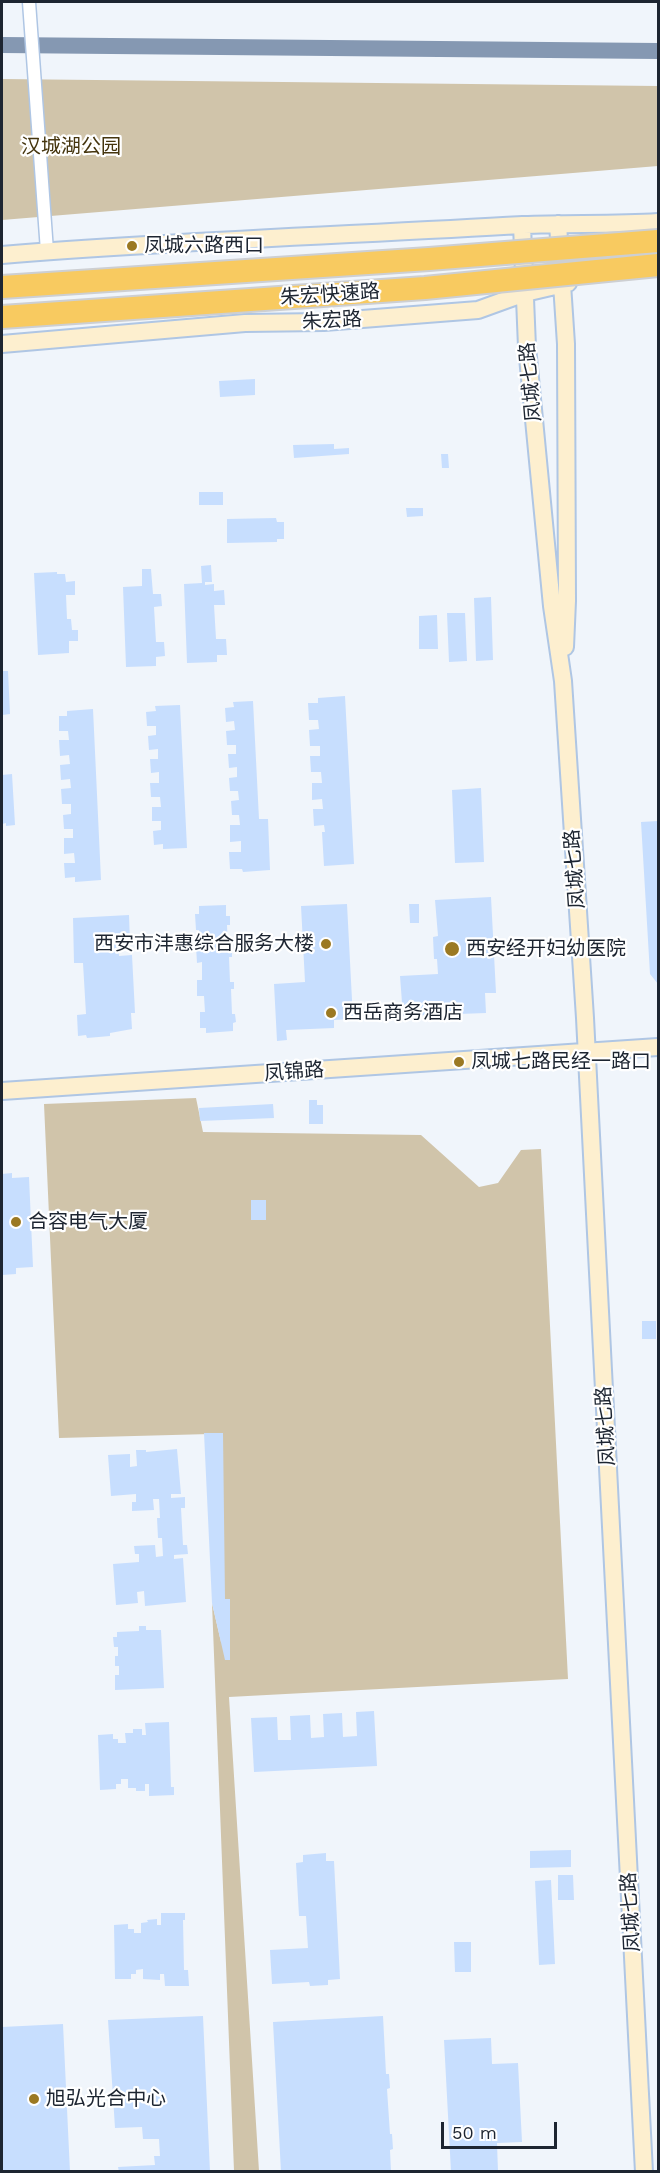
<!DOCTYPE html>
<html>
<head>
<meta charset="utf-8">
<style>
	body { margin:0 }
	#map { position:relative; width:660px; height:2173px; overflow:hidden; background:#f0f5fb; font-family:"Work Sans",sans-serif }
	canvas { display:block }
	.frame { position:absolute; inset:0; border:3px solid #1d2531; pointer-events:none }
	.scale { position:absolute; left:441px; top:2122px; width:116px; height:27px; box-sizing:border-box; border:3px solid #1d2531; border-top:0; padding-left:8px; font-size:18px; line-height:21px; white-space:nowrap; color:#1d2531; -webkit-text-stroke:4px #fff; paint-order:stroke }
</style>
</head>
<body>
<div id="map">
<canvas width="660" height="2173"></canvas>
<div class="frame"></div>
<div class="scale">50 m</div>
</div>
<script>
const g = document.querySelector('canvas').getContext('2d');
g.lineJoin = 'round';
function paint(path, color) {
  g.fillStyle = color;
  g.fill(path, 'evenodd');
}
function strokePath(path, color, width, dash) {
  g.strokeStyle = color;
  g.lineWidth = width;
  g.lineCap = dash ? 'butt' : 'round';
  g.setLineDash(dash || []);
  g.stroke(path);
}
function label(font, color, halo, rows, align = 'center') {
  g.font = font + ' "Work Sans","Noto Sans SC",sans-serif';
  g.lineWidth = 4.5;
  g.setLineDash([]);
  g.textBaseline = 'middle';
  g.strokeStyle = halo;
  g.fillStyle = color;
  for (const [text, x, y, turn = 0] of rows) {
    g.save();
    g.translate(x, y);
    g.rotate((+turn || 0) * Math.PI / 180);
    g.textAlign = isNaN(turn) ? turn : align;
    if (halo) g.strokeText(text, 0, 0);
    g.fillText(text, 0, 0);
    g.restore();
  }
}
paint(new Path2D(`
	M2,79l656,7v80l-656,54z
	M196,1098l7,34 218,3 58,52 19,-4 23,-33 20,-1 27,530 -339,18 30,474h-25l-22,-568 9,39 -11,-208 -151,4 -15,-334z`), '#d0c4aa');
strokePath(new Path2D(`
	M2,45l656,6`), '#8598b2', 16);
paint(new Path2D(`
	M255,379v16l-35,2 -1,-16z
	M334,444v5l15,-1v6l-55,4 -1,-13z
	M441,454h7l1,14h-7z
	M199,492h24v13h-24z
	M406,508h17v8l-16,1z
	M276,518l1,4h7v17h-7v3l-50,1v-24z
	M211,565l1,17h-7v3l9,-1v7l10,-1 1,15h-11l2,34h10l1,16h-10v7l-30,1 -3,-79 18,-1 -1,-17z
	M142,569h9l2,25h8l1,12 -8,1 2,35h8l1,14 -9,1v9l-30,1 -3,-80 19,-1z
	M57,572v2h8l1,8 9,-1v14h-9l1,24h4l1,11h6v11h-9v12l-31,2 -4,-82z
	M491,597l2,63 -17,1 -2,-63z
	M447,613h18l2,48 -18,1z
	M437,615l1,34h-19v-33z
	M2,671h6l2,43 -8,1z
	M345,696l9,168 -30,2 -2,-34h3l-1,-7 -10,1 -1,-17h10l-1,-10 -10,1v-17h10l-1,-11h-10l-1,-16h10v-10h-10l-1,-16 10,-1 -1,-9h-9l-1,-17h10v-5z
	M253,701l6,118h9l2,51 -27,2 -1,-3h-12l-1,-17h12v-11l-11,1v-17h10l-1,-10h-7l-1,-14 8,-1 -1,-9h-8l-1,-13 8,-1v-10l-8,1 -1,-14h8v-9h-9l-1,-14 9,-1 -1,-9 -8,1 -1,-14 9,-1 -1,-5z
	M180,705l7,143 -24,1v-5l-9,1 -1,-14 8,-1v-9h-9v-14h9l-1,-10h-9l-1,-14h9v-11l-8,1 -1,-14h8v-10l-9,1 -1,-14 8,-1v-9h-9l-1,-14 10,-1 -1,-5z
	M93,709l8,171 -26,2v-5l-10,1 -1,-15h11l-1,-10 -10,1v-16h9v-9h-9l-1,-14 8,-1v-10h-9l-1,-15 10,-1 -1,-9 -9,1 -1,-15 10,-1 -1,-9 -9,1 -1,-16h10l-1,-9h-9v-15h8v-5z
	M12,774l3,51 -9,1v-3l-4,1v-49z
	M481,788l3,74 -29,1 -3,-73z
	M658,821v163l-8,-10 -9,-152z
	M491,897l5,96h-11l1,20 -83,3 -3,-40 38,-2 -1,-15h-3l-1,-22 5,-1 -3,-36z
	M347,904l6,115 -19,1v8l-48,2 1,10 -10,1 -3,-57 31,-2 -4,-76z
	M409,904h10v19h-9z
	M226,905v11h4v9h-3l1,23h4v9h-3l1,25h4v7h-3l1,25h3l1,8 -3,1v8l-27,2v-5h-6v-16h5l-1,-16h-7v-16h5v-18l-5,1 -1,-17 4,-1 -1,-15h-3l-1,-16h4v-8z
	M129,915l1,28 -12,1 1,12 13,-1 3,58h-4l1,16 -22,4v3l-23,2 -1,-3 -8,1 -1,-21 9,-1 -3,-51h-9l-1,-45z
	M309,1100h8v5h6v19h-14z
	M273,1104l1,14 -74,3 -1,-13z
	M12,1173v5l17,-1 4,90 -17,1v6l-14,1v-101z
	M251,1200h15v20h-15z
	M642,1321h14v18h-14z
	M204,1433h19l2,166h5v61h-5l-13,-57z
	M177,1449l4,45h-10v4l14,-1v11h-4l2,37h4l1,9 -14,1v4l9,-1 3,44 -41,4 -1,-15 -7,1 1,11 -22,2 -3,-41 26,-2v-8h-4l-1,-8 21,-1 1,12 7,-1 -1,-18h-4l-1,-20h3l-1,-19h-6l1,11 -22,1v-9h4v-8l-25,2 -3,-41 22,-1v13l7,-1 -1,-16h10v2z
	M139,1626h7v4h15l3,58 -49,2v-15h4v-9h-4v-10h3v-9h-4l-1,-10h4v-5l22,-1z
	M374,1711l3,55 -123,6 -3,-54 26,-1 1,23h13l-1,-24 20,-1 1,23 13,-1 -1,-23 19,-1 1,24 14,-1 -1,-24z
	M169,1722l2,65h3v8l-25,1v-12h-4v7h-9v-3h-8v-9h-7v5h-5v5l-16,1 -2,-55 15,-1v5h5v4h8l-1,-10h8v-4h9v6h4l-1,-12z
	M571,1850v17l-41,1v-17z
	M326,1853v8h8l6,118 -12,1v5l-18,1 -1,-4 -37,2 -2,-34 38,-2 -2,-32h-7l-3,-53 7,-1v-7z
	M558,1875h15l1,25h-16z
	M551,1880l4,84 -16,1 -4,-84z
	M161,1913h24v7h-2l1,50h4l1,16h-24l-1,-12h-4v6l-17,-1v-10l-7,1v4h-5v5h-16l-1,-54 14,-1v5h6v4h7v-10l7,-1 -1,-2 10,-1v6h4z
	M454,1942h17v30h-16z
	M203,2016l7,156h-91l-1,-5 37,-2 -1,-9h6l-1,-17h-16l-1,-12 -27,1 -7,-108z
	M383,2016l3,58h3l1,14 -3,1 3,45h2l1,15 -3,1 1,22h-110l-8,-150z
	M63,2024l7,148h-68v-145z
	M491,2038l1,26 26,-1 4,79 -25,1 1,29h-47l-7,-132z`), '#c7defe');
const street = new Path2D(`
	M29,2l18,249`);
const secondary = new Path2D(`
	M558,224l8,120 1,257 -2,46
	M522,225l5,122 25,259 11,75 22,337 59,1154
	M2,255c173,-14 347,-20 521,-30 45,-2 90,0 135,-3
	M2,344l243,-21 79,-1 154,-12 47,-17 43,-10
	M2,1091l656,-44`);
strokePath(street, '#afc6e4', 15);
strokePath(secondary, '#afc6e4', 20);
strokePath(street, '#fff', 12);
strokePath(secondary, '#fdefcf', 16);
const highwayBridge = new Path2D(`
	M2,287l427,-28 229,-18
	M2,317l423,-29 233,-23`);
strokePath(highwayBridge, '#cdcfd2', 26, []);
strokePath(highwayBridge, '#f8ca60', 22);
for (const [x, y, r, color] of [
	[132,246,6,"#9b7923"],
	[326,944,6,"#9b7923"],
	[452,949,8,"#9b7923"],
	[331,1013,6,"#9b7923"],
	[459,1062,6,"#9b7923"],
	[16,1222,6,"#9b7923"],
	[34,2099,6,"#9b7923"]
]) {
  const dot = new Path2D();
  dot.arc(x, y, r, 0, 2 * Math.PI);
  g.fillStyle = color;
  g.fill(dot);
  strokePath(dot, '#fff', 2);
}
label('20px', '#45350e', '#fff', [
	["汉城湖公园",71,147]
]);
label('20px', '#1d2531', '#fff', [
	["凤城六路西口",144,246],
	["西安市沣惠综合服务大楼",314,944,"right"],
	["西安经开妇幼医院",466,949],
	["西岳商务酒店",343,1013],
	["凤城七路民经一路口",471,1062],
	["合容电气大厦",28,1222],
	["旭弘光合中心",46,2099]
], 'left');
label('20px', '#1d2531', '#fff', [
	["朱宏快速路",330,295,-4],
	["朱宏路",332,321,-3],
	["凤城七路",531,382,-95],
	["凤城七路",575,869,-94],
	["凤锦路",294,1072,-4],
	["凤城七路",606,1426,-93],
	["凤城七路",631,1912,-93]
]);
</script>
</body>
</html>
